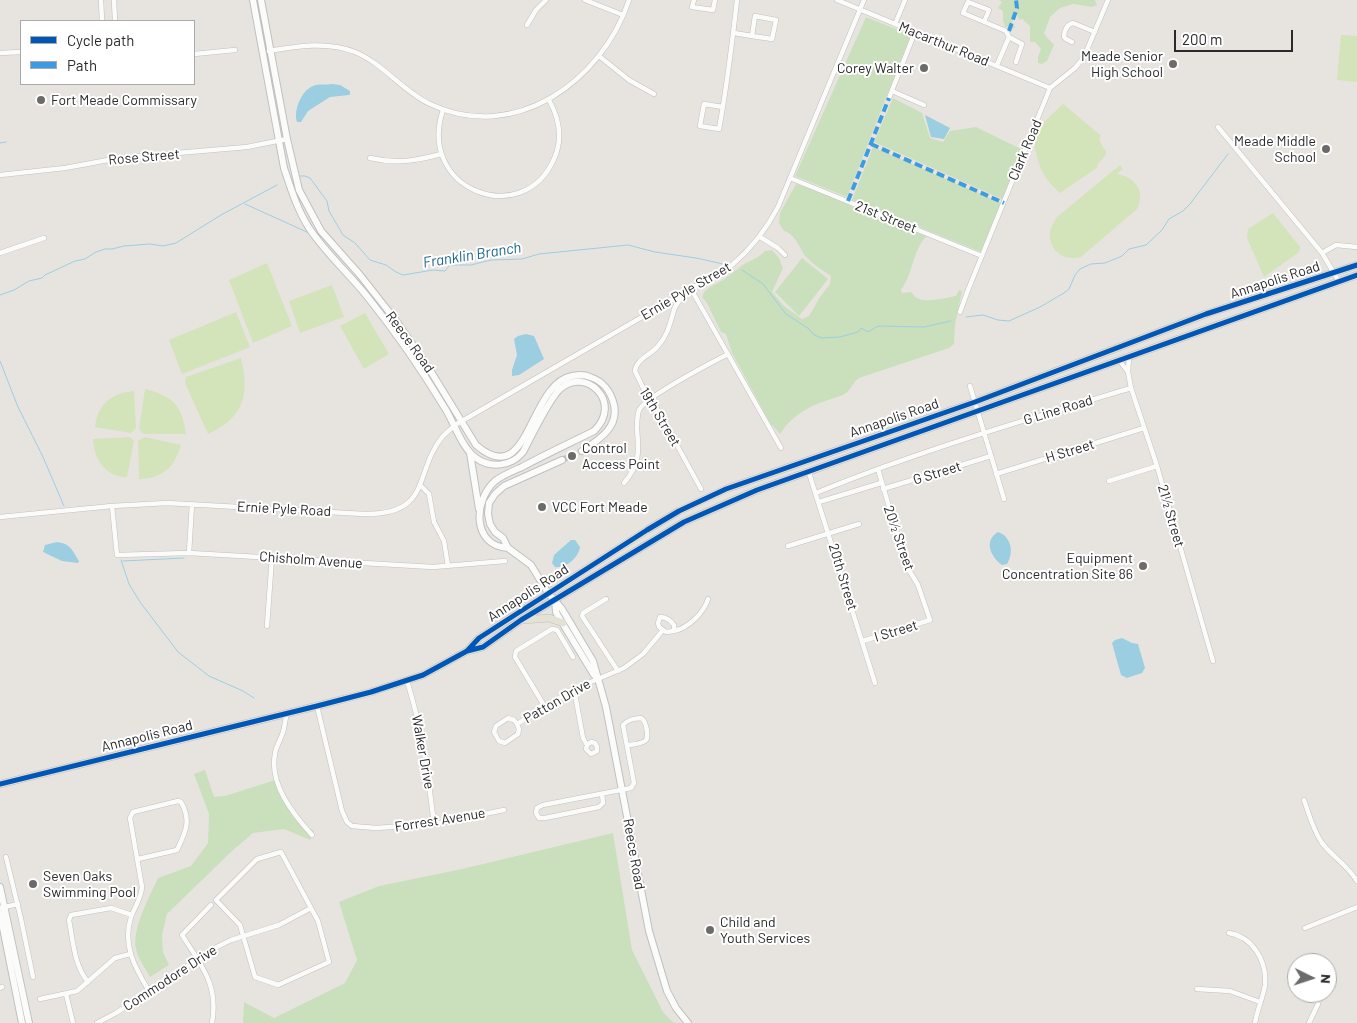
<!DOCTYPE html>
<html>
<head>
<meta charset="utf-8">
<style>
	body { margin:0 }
	#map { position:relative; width:1357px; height:1023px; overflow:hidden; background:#e7e4e0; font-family:Barlow,sans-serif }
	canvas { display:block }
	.legend { position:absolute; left:20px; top:20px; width:175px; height:65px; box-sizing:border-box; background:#fff; border:1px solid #aaa; margin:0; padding:6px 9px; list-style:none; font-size:15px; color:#2a2a2a }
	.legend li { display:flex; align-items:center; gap:10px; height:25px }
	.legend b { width:25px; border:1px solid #aaa }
	.north { position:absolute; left:1287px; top:953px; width:50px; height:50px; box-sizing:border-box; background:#fff; border:1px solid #aaa; border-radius:50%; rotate:94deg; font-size:14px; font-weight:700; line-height:20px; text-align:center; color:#2a2a2a }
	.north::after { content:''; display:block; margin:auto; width:18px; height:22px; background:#6c6b6a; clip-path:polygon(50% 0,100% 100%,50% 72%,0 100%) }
	.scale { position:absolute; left:1174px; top:30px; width:119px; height:22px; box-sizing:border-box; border:2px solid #2a2a2a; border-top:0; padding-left:6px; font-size:15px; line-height:18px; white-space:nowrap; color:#2a2a2a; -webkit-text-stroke:4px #fff; paint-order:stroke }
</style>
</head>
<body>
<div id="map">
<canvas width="1357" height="1023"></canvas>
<ul class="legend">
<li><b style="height:6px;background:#0057b8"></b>Cycle path</li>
<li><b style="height:6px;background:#3d9ce1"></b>Path</li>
</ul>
<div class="north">N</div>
<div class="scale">200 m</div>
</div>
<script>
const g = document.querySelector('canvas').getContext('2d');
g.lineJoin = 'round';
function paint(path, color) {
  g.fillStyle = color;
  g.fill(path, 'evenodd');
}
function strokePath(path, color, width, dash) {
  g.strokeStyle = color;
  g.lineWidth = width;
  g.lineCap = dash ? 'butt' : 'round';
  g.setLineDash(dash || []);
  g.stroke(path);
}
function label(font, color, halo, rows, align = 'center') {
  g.font = font + ' Barlow,sans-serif';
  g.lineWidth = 4;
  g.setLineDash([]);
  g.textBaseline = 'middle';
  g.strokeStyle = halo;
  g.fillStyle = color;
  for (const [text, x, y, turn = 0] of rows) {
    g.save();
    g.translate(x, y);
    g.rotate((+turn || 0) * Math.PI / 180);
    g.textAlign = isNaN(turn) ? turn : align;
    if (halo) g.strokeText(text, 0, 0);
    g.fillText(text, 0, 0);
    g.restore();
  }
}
paint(new Path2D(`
	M999,0h96l2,5 -5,2 -19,-3 -13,4 -10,9 -6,17 10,11 -7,16 -5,3 -4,-1v-6l3,-8 -6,-7h-5v-16l-8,-7 -3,1 -2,-7 -2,-1 -3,11 3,4 -1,2 -4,-2h-5l-2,-7v-9l-5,-3 4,-6z
	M866,17l35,14 9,6 -63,160 -52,-21z
	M893,98l29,15 8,25 13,4 7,-11 26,-4 47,23 -21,49 -128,-57z
	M873,147l128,56 -20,49 -129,-52z
	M796,184l24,8 68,30 39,14c-14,12 -14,39 -26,54l1,3 9,-1c2,2 4,5 6,6 9,5 29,0 39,-2l3,-6 3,1 -7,34 -1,19 -5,4 -90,30c-7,5 -8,13 -16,17 -4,2 -10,3 -15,5 -19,6 -37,16 -48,34l-10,-11 -38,-70 -6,-19 -5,-2 -14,-29 -5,-6 2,-5 6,-5 13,-7 21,-16 14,-7 7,-6 7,-1 7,8 4,10 -11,24 12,14 18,13 7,-3 11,-19 10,-13 1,-8c-8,-5 -17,-11 -24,-18 -8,-9 -10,-23 -23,-27l-5,-8 1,-10z
	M802,258l26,21 -29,37 -24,-24z
	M205,770l9,27 11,-1 50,-16 17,36 22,15 -4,9 -26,-11 -31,4 -22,19 -64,62 -5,21 1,17 6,13 -19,12c-4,-8 -12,-18 -14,-28 -5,-18 14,-54 22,-71l33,-12 17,-23 1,-29 -15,-40z
	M613,833l19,117 31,62 11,11h-431l1,-21 30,16 71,-35 12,-23 -18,-58 40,-16 83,-17z`), '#cae0bc');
paint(new Path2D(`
	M1341,35l16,1v46l-20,-2z
	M1063,104l36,30 2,2 -2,3 5,10 2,2v4l-9,10 1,2 -38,26c-18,-16 -21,-26 -26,-49l11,-23z
	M1120,165l3,4 -6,5c18,3 29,17 20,35l-56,48c-17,5 -33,-7 -31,-25 1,-6 4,-10 7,-15z
	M1273,213l27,34 -1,5 -35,25 -17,-39 1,-9z
	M267,263l25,63 -39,17 -24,-63z
	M332,285l12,32 -44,16 -11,-32z
	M236,312l14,35 -68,27 -13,-34z
	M365,313l24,41 -25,15 -24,-43z
	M241,358c9,36 3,60 -33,76l-23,-51 1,-6z
	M145,389c28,7 37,16 41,45h-42l-5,-5z
	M134,391l2,37 -5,5 -36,-6c3,-23 16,-34 39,-36z
	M130,437l4,4 -7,36c-22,0 -33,-18 -34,-38z
	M145,437l36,8c-6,22 -19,34 -42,34l-1,-38z`), '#d3e3ba');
paint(new Path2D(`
	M332,84l8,1 10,6v3l-1,1 -19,2 -22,14 -7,11h-4c-4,-12 5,-34 19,-37 5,-1 11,0 16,-1z
	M925,115l25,13 -6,11 -13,-2z
	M526,334l8,2 10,23 -25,16 -7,1v-6l5,-15 -3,-16 4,-3z
	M998,532c14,5 16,21 9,32l-5,1c-11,-8 -19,-24 -4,-33z
	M571,540h4l5,7c-1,10 -14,22 -25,20l-3,-4 2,-8z
	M57,542c14,2 15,8 22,19l-1,2 -16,-2 -19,-9 2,-7z
	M1122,638l10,5 6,1 7,24 -3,5 -15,5 -6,-3 -9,-32 3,-3z`), '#9bcee1');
strokePath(new Path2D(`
	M0,143l6,-1
	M299,176h6l5,2 17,23 2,10 14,24 12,8 15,17 16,5 10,7 7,3 30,-5 12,1 5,-6h21l20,-5 31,-1 17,-5 89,-9 27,7 41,6 27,6
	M245,204l64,29
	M742,270l21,14 23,30 23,15 5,6 8,3 18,-1 18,-5 3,-4 7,4 10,-6 46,1 27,-6
	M0,295l14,-5 15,-9 13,-3 3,-3 30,-14 10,-2 11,-7 9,-3h7l12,-3 26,-2 13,2 13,-3 45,-28 56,-30
	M966,317l17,-2 15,5 11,1 31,-14 24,-14 5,-4 6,-14 5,-6 11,-5 14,-1 17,-7 7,-7 17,-4 16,-15 7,-11 14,-8 7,-7 38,-50
	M0,361l18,46 25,50 21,49
	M121,560l8,24 11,18 38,50 31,24 34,15 11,7
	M123,561l61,-3`), '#9bcee1', 1);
strokePath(new Path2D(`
	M562,460l20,-9`), '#c1bfbc', 6, [6, 3]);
const street = new Path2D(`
	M101,0l1,21
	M114,0l1,21
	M585,0l38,15
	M694,0l-2,7 21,3 2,-10
	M837,0l213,88
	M755,16l21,4 -4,19 -20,-3z
	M984,22l5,-12 -21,-8 -5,11 43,18 3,6
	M895,24l10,-24
	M527,25l9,-15 10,-10
	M734,33l18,3
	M1009,37l13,7 -6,18
	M1072,42l-6,-3 -2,-2c0,-6 3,-13 9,-14l22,9
	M269,51c29,-5 58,-10 86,1 29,12 47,39 75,52 84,40 172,-22 199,-104
	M0,53l21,-1
	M194,54l41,-4
	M599,56l30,24 25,14
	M997,65l12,-28
	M892,91l32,14
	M889,98l26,-66
	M723,107l-19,-3 -4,22 19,3c8,-43 13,-85 18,-129
	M443,110c-27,80 80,120 111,49 9,-20 5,-41 -5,-59
	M1218,127l104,126 16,27
	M370,158c26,6 46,3 71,-4
	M0,175l65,-7 54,-10 128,-11 40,-8
	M790,178l192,78
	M760,237l18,11 7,7
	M0,253l44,-15
	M1322,253l14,-8 21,2
	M691,289l90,159
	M679,296l1,4c-2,3 -5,6 -6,10 -4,13 -6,25 -16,36 -7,9 -22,13 -23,25l12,25 8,9 46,84
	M960,312l8,-22 82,-202 25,-20 9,-11 24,-57
	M1129,356l-1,16 3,16 26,78 56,195
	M1119,360l9,12
	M970,386l34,113
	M809,473l66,210
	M996,474l148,-46
	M1109,481l48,-15
	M624,483c16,-19 15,-31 13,-54 0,-6 0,-13 2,-19 7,-14 72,-47 89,-56
	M421,486l8,8 5,28 10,19 4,25
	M883,489l108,-33
	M816,493c103,-42 209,-73 315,-105
	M819,502l62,-19
	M112,506l5,49 72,-2 244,14 72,-6
	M0,517l112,-11 55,-3 197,11c69,1 49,-42 79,-78 4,-4 8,-7 12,-11l277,-160c20,-17 34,-35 46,-58l86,-207
	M788,546l71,-22
	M189,553l3,-49
	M606,599l-23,14 -1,3 36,55
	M660,617c6,0 11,4 14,8v6l-8,1 -7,-5 -1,-4z
	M267,626l5,-69
	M674,631c14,-3 30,-18 34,-32
	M863,641l67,-21 -12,-35 -12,-20 -28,-96
	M407,681c15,47 21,94 27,143
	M574,689l9,49 4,7 -1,4 5,5 6,-3v-4l-2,-4 -4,-1 -4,3
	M317,706l25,105 5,11 5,4 24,2 58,-4 70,-14
	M545,707l-30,-50 1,-6 36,-22 5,1 16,27
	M287,713c-2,6 -2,13 -4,19 -2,7 -7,14 -8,22 -6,30 18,60 37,81
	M517,724l2,5 -1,5 -13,9 -6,-2 -5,-9 2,-6 12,-8 6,2 3,4 57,-35 50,-21 19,-14 20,-24
	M602,794l1,9 -4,4 -54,11h-6l-3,-5 1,-5 6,-3 88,-17 3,-5 -11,-58c3,-4 5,-4 10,-6 1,0 6,-1 8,-1 5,2 8,18 5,22 -3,4 -14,4 -19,6
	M1304,800c5,14 9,30 18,43 11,14 26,23 35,38
	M281,852l37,69 11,41 -51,23 -23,-8 -15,-52 -24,-25 41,-41z
	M6,857l15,62 12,58
	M138,859l39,-9c8,-17 15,-29 4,-48l-3,-1 -45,11 -3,6 12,69c-1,12 -7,19 -11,30 -9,28 4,51 18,74
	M211,905l-29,30c19,30 37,50 30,88
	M0,908l18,-4
	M1305,928l52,-21
	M1229,933c24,4 38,28 36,52 -2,13 -8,25 -10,38
	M88,982c-14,-17 -15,-41 -19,-62l2,-5 40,-7 21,7
	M0,988l2,-1
	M1197,989l33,2 30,11
	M66,994l7,29
	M40,999l37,-8 38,-33 15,-4
	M97,1023l19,-10 101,-66 14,-7 48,-15 32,-17
	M1309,1023l9,-19`);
const secondary = new Path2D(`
	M253,0l31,168c7,21 13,41 25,60 16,24 38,44 57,67 29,36 56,75 80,115 9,15 16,38 30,48 15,11 36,8 47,-6 8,-15 26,-53 37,-63 25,-23 64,13 34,42 -24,12 -48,23 -72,36 -9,4 -19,8 -27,14 -22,20 -23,65 13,67
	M261,0l26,139 12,51 22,41 39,44 37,47 33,48 46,75c54,47 52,-61 96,-69 6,-1 12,-2 18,1 13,4 21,15 24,28 5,23 -16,35 -32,46
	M470,453l9,56
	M562,460l-58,26 -9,8 -6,9 -1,11 2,10 5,8 8,6 5,10 23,17 17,28 14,16 31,52 13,46 43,224 18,60 9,17 12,15
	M555,600l1,12 2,4 36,59 3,2
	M0,887l29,136
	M0,913l22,110`);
const primary = new Path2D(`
	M542,582l20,2
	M523,620l26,-2 14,5
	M468,650l11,-12 168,-108 32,-19 47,-22 249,-87 231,-88 151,-49
	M0,784l317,-78 54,-14 52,-17 44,-24 16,-4 38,-27 163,-98 73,-32 600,-215`);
strokePath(street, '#c1c0c0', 5.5);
strokePath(secondary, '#c1c0c0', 8);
strokePath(primary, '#bfbfbd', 8);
strokePath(street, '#fbfbfa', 4.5);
strokePath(secondary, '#fbfbfa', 6);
strokePath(primary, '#e4e1d5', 7);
strokePath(new Path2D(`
	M1009,31l8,-23 -1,-8
	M871,144l133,59
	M848,201l41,-103`), '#3d9ce1', 4, [8, 4]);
strokePath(new Path2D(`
	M467,651l12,-13 168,-108 32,-19 47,-22 249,-87 231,-88 151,-49
	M0,784l317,-78 54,-14 52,-17 44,-24 16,-4 38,-27 163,-98 73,-32 600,-215`), '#0057b8', 5);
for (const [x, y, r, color] of [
	[1173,64,5,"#6c6b6a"],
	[924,68,5,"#6c6b6a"],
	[41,100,5,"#6c6b6a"],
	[1326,149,5,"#6c6b6a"],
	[572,456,5,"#6c6b6a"],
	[542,507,5,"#6c6b6a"],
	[1143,566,5,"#6c6b6a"],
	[33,884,5,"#6c6b6a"],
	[710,930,5,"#6c6b6a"]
]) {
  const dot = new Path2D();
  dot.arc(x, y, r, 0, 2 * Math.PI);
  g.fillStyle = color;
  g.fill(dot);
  strokePath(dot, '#fff', 2);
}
label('14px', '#2a2a2a', '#fff', [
	["Macarthur Road",944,44,22],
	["Clark Road",1025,150,-67],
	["Rose Street",144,157,-5],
	["21st Street",886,217,22],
	["Annapolis Road",1275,280,-18],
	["Ernie Pyle Street",686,291,-30],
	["Reece Road",410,342,54],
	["G Line Road",1058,410,-17],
	["19th Street",660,417,59],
	["Annapolis Road",894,418,-19],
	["H Street",1070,451,-17],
	["G Street",937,473,-17],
	["Ernie Pyle Road",284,509,3],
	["21½ Street",1171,516,74],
	["20½ Street",899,538,71],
	["Chisholm Avenue",311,560,4],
	["20th Street",843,577,73],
	["Annapolis Road",528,593,-33],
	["I Street",896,631,-17],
	["Patton Drive",557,701,-30],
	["Annapolis Road",147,736,-14],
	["Walker Drive",423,752,80],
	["Forrest Avenue",440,820,-9],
	["Reece Road",634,854,80],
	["Commodore Drive",170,978,-33]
]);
label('14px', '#2a2a2a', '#fff', [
	["Meade Senior",1163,56,"right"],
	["High School",1163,72,"right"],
	["Corey Walter",914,68,"right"],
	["Fort Meade Commissary",51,100],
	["Meade Middle",1316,141,"right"],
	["School",1316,157,"right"],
	["Control",582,448],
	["Access Point",582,464],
	["VCC Fort Meade",552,507],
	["Equipment",1133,558,"right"],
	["Concentration Site 86",1133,574,"right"],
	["Seven Oaks",43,876],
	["Swimming Pool",43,892],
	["Child and",720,922],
	["Youth Services",720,938]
], 'left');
label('italic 15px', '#1b648d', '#fff', [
	["Franklin Branch",472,255,-9]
]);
</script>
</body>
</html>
